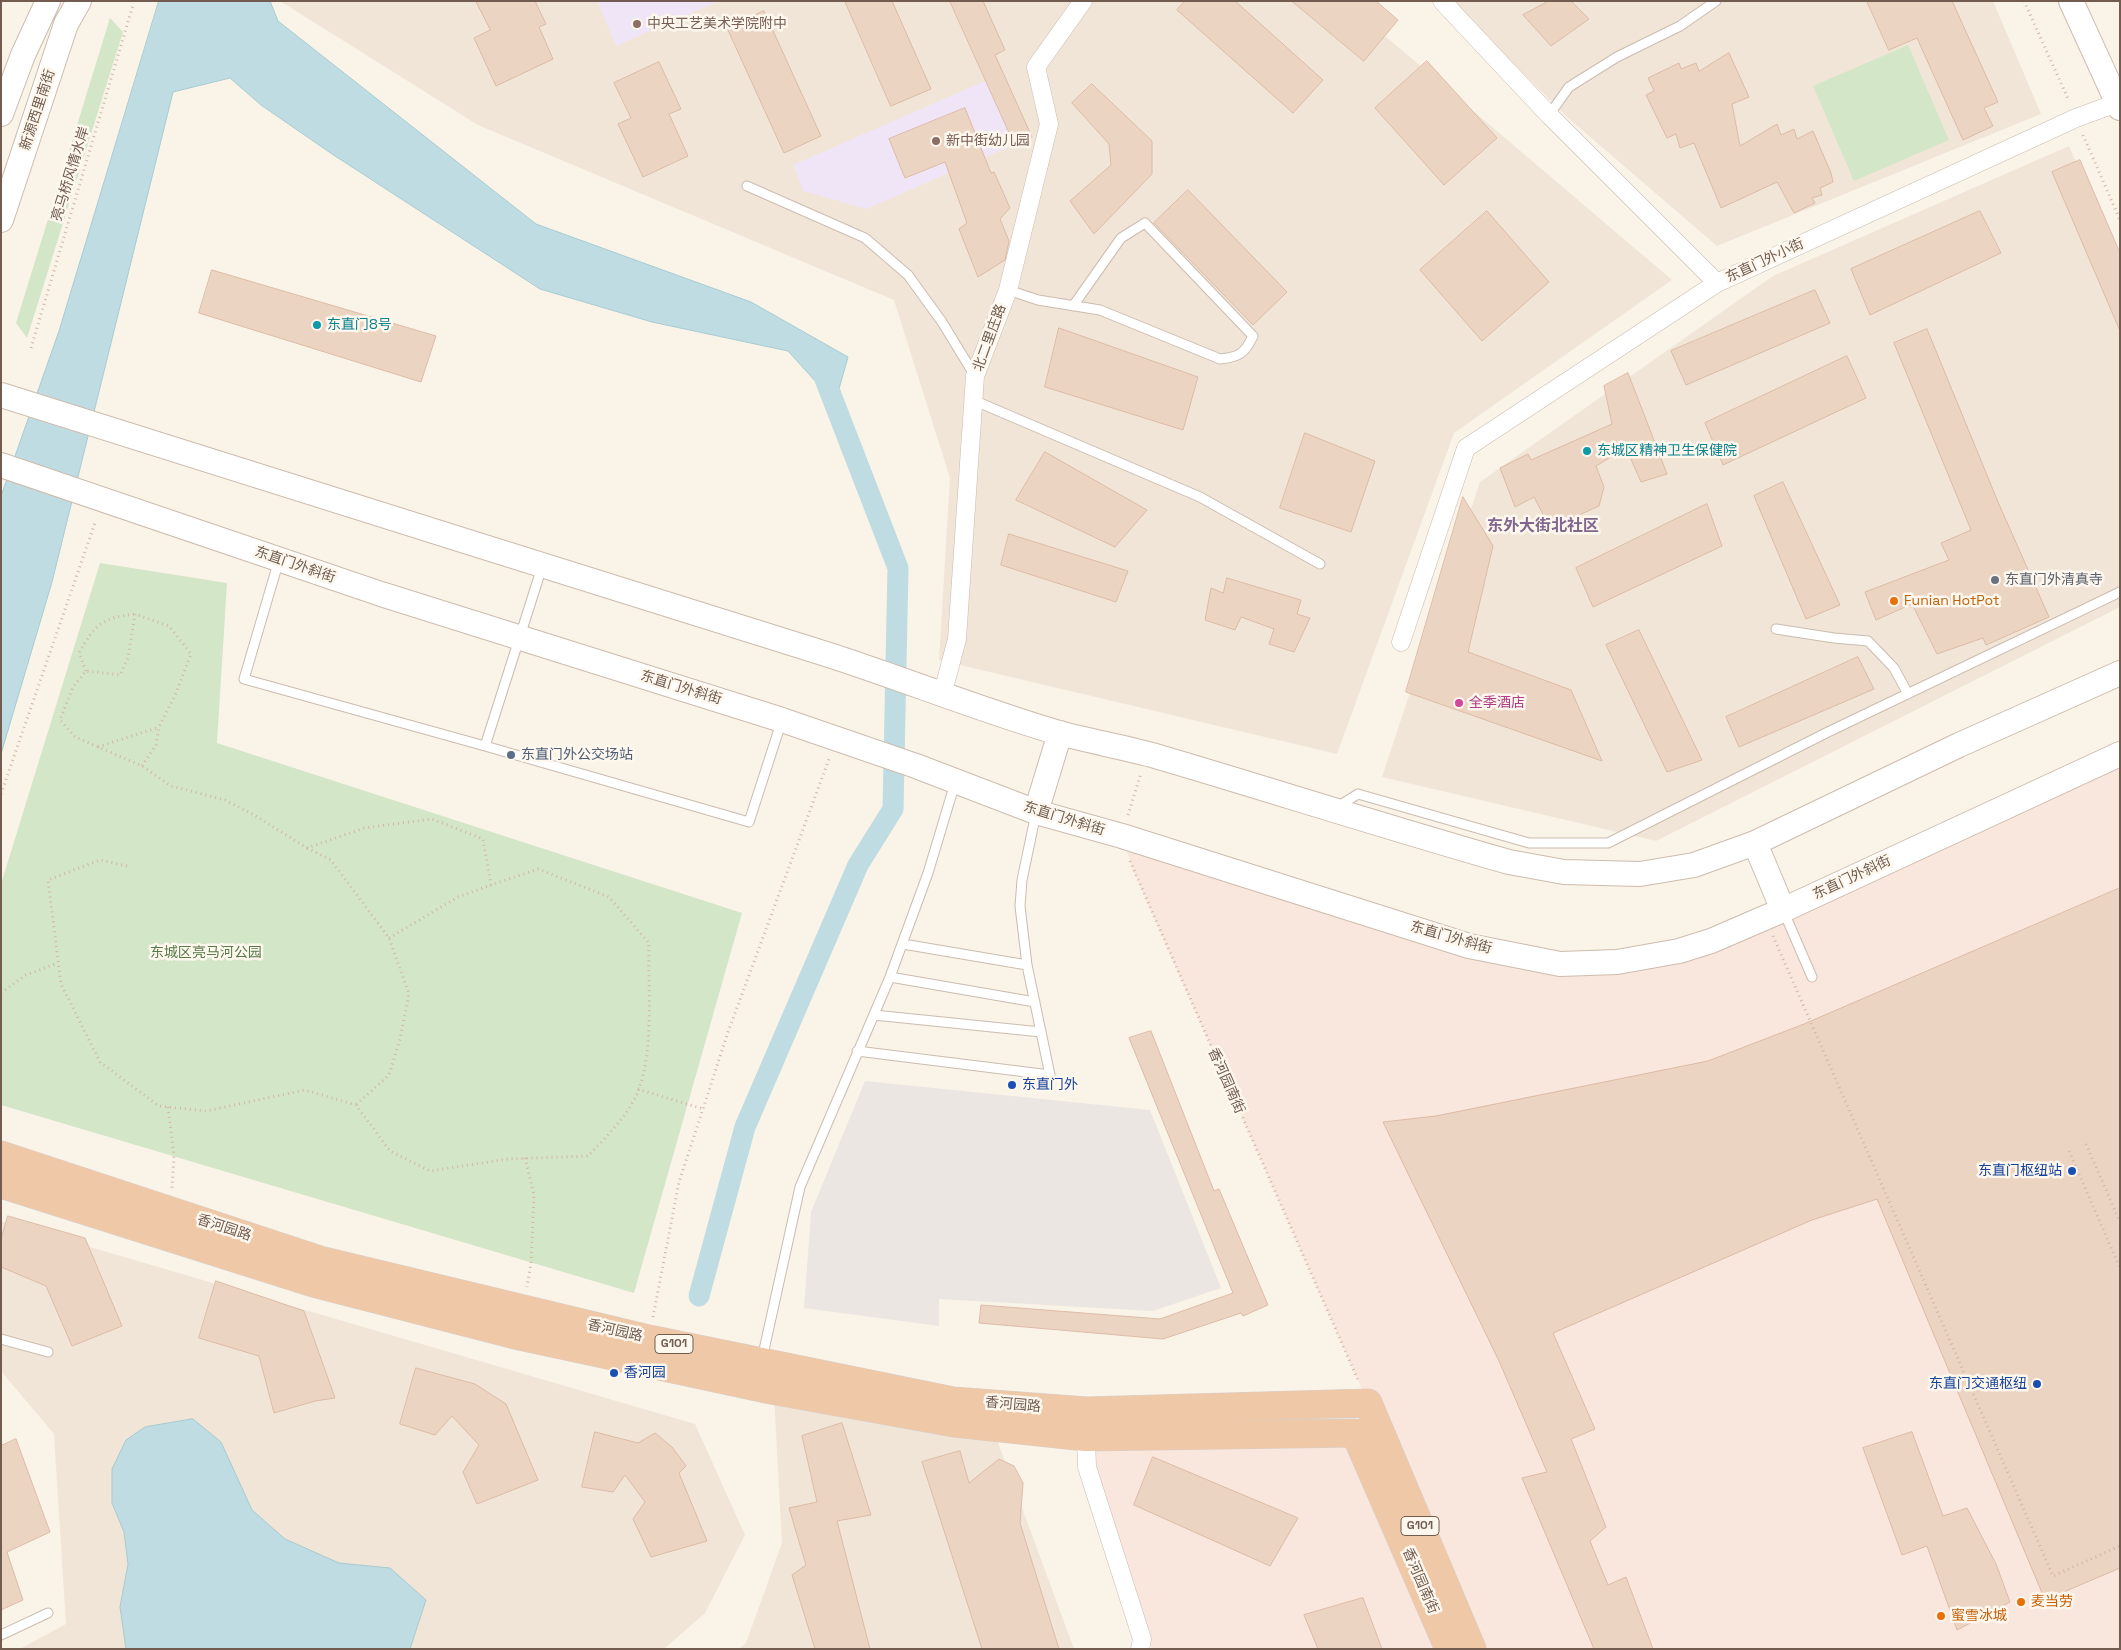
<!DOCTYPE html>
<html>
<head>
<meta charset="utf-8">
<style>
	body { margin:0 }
	#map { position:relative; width:2121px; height:1650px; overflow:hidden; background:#faf3e8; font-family:"Space Grotesk",sans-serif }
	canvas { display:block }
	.frame { position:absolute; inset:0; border:2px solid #715c4f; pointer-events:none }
</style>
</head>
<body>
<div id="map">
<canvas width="2121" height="1650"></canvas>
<div class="frame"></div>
</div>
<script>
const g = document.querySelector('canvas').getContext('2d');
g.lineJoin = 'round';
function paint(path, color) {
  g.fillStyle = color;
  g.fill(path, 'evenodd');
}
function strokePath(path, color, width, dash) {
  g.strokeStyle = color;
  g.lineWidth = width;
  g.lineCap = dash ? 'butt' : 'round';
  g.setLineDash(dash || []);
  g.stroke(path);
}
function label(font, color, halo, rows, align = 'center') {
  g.font = font + ' "Space Grotesk","Noto Sans SC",sans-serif';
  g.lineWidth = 5;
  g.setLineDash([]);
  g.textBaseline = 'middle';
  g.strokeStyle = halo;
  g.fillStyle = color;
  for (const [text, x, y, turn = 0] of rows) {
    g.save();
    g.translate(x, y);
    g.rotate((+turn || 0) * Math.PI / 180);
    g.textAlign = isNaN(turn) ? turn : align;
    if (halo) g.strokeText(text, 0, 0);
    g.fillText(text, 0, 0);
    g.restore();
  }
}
paint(new Path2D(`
	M280,1h1064l328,279 -218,153 -117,321 -398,-94 11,-182 -56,-178 -416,-175z
	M1451,1h542l48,113 -324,132 -150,-129z
	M2069,146l51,118v343l-464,234 -274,-64 98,-295 293,-206z
	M1,1221l694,203 50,111 -40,78 -41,36h-644l46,-25 -12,-190 -53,-63z
	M774,1396l223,44 77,209h-335l7,-6 36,-100z`), '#f1e5d7');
paint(new Path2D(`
	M2120,754v895h-968l-69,-204 272,-12 13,-30 -235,-533 -11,-34 438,128 119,-13z`), '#f9e6dd');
paint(new Path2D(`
	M865,1081l285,29 71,178 -68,23 -214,-12v27l-135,-18 7,-96z`), '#ebe6e1');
paint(new Path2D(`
	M597,1h122l-103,45z
	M1003,73l29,64 -166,72 -63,-18 -10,-26z`), '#f0e5f6');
paint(new Path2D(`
	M110,18l13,14 -96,306 -11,-15z
	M1908,45l41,95 -95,41 -41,-95z
	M100,563l127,20 -10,160 525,170 -108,380 -633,-188v-221z`), '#d4e6c8');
const water = new Path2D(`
	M159,1h111l8,20 258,203 215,78 97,55 -13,46 -47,-52 -136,-29 -112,-33 -208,-135 -71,-49 -31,-27 -57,14 -121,490 -51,172v-258l58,-165z
	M193,1419l28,23 31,68 33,29 54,24 51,5 36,32 -16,49h-284l-6,-42 8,-43 -4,-32 -12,-29v-34l14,-29 19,-13z`);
paint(water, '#bfdce2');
strokePath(water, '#a6cbd2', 1);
strokePath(new Path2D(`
	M699,1296l46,-169 113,-262 35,-56 5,-241 -75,-194`), '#bfdce2', 21);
const building = new Path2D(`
	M476,1h59l11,23 -7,3 14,32 -57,27 -22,-48 16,-8z
	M845,1h47l39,88 -40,17z
	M950,1h33l22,49 -10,5 37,82 -17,8z
	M1185,1h50l88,79 -30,33 -116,-103z
	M1292,1h84l22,19 -34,41z
	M1549,1h22l18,18 -38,27 -28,-31z
	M1867,1h85l46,101 -14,6 9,18 -30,14 -46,-102 -28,12z
	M764,11l57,125 -37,17 -57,-125z
	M1729,53l20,44 -17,7 8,42 37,-22 4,11 13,-6 3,10 16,-8 18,42 2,9 -13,6 2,7 -10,3 3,5 -21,10 -17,-31 -56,26 -27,-65 -14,5 -4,-14 -9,4 -21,-43 8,-4 -6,-13 31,-15 2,6 15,-6 3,8z
	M1427,61l70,77 -53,47 -69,-77z
	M659,62l22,47 -12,5 19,42 -45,21 -25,-53 13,-6 -17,-35z
	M1092,84l60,57v33l-58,60 -24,-33 41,-36 -2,-21 -37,-41z
	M965,108l26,65 3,-1 16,36 -10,11 9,22 -4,19 -27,17 -19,-48 8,-6 -22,-61 -40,16 -16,-39z
	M2080,160l40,93v78l-68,-159z
	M1188,190l99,102 -34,33 -99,-102z
	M1487,211l62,71 -67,59 -62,-71z
	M1980,211l21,42 -131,62 -19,-46z
	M212,270l224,66 -15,46 -222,-69z
	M1815,290l15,33 -144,62 -15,-34z
	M1059,328l139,49 -15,53 -138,-43z
	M1927,329l71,173 51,115 -63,28 -3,-7 -46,16 -25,-50 -36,16 -11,-28 84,-32 -8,-17 30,-13 -77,-187z
	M1847,356l19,42 -143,67 -18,-42z
	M1628,373l39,101 -26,8 -15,-34 -30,18 8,21 -5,19 -49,22 -16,-31 -19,10 -15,-39 28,-14 3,6 81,-36 -8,-38z
	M1305,433l70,28 -24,71 -71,-24z
	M1045,452l102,58 -32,37 -99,-47z
	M1783,482l57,123 -34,14 -52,-123z
	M1463,497l30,49 -25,106 103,38 31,71 -196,-69z
	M1707,504l15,42 -129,61 -17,-39z
	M1009,534l119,37 -12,31 -115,-37z
	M1227,578l74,22 -4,14 13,4 -16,34 -25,-8 5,-15 -33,-12 -6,13 -30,-10 6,-32 12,5z
	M1639,630l63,130 -35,12 -61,-127z
	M1858,657l16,32 -135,58 -13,-30z
	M2120,888v680l-75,32 -168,-401 -65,21 -259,113 42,96 -24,10 35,88 -16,14 18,44 18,-8 27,72h-59l-72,-171 25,-6 -48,-111 -116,-239 53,-6 272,-55 96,-37z
	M1151,1031l63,160 5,-2 49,116 -25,11 -2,-3 -78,26 -184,-16 2,-18 179,14 73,-26 -104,-255z
	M8,1216l77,22 37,88 -50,20 -26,-60 -45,-19v-27z
	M216,1281l88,30 31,87 -20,3 -41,12 -15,-57 -60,-18z
	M416,1368l59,16 31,20 32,76 -61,24 -14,-32 16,-27 -27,-29 -17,19 -35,-11z
	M842,1423l29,92 -34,6 33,128h-55l-23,-74 14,-10 -17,-57 28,-6 -15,-66z
	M595,1432l43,11 17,-10 17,14 14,19 -7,7 28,68 -56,16 -18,-38 12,-17 -20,-27 -12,17 -31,-5z
	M1912,1432l31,84 24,-8 29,56 14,38 -53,28 -30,-84 -25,9 -39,-107z
	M16,1439l34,93 -43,20 16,48 -22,10v-164z
	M960,1451l9,32 30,-24 15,7 9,17 -3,40 39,126h-77l-60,-187z
	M1153,1457l145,61 -28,48 -136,-61z
	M1363,1598l19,51h-64l-14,-34z`);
paint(building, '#ecd4c3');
strokePath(building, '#ddbba5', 1);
const service = new Path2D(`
	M1549,115l20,-28 48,-30 63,-31 36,-25
	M747,186l118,52 43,37 34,47 33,54
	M1008,290l30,10 62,10 120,49c20,-2 25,-6 33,-23l-108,-113 -24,15 -48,68
	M973,400l227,97 120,67
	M279,560l-35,119 241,67
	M542,567l-57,179 264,76 33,-102
	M1776,629l58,9 34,3 26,27 14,26
	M1337,807l21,-13 171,49h79l220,-111 292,-140
	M1783,910l29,67
	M903,944l124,21
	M890,977l145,25
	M874,1015l167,17
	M857,1051l193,24 -23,-110 -7,-59 2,-26 14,-67
	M1,1339l47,13
	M762,1359l38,-172 90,-210 38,-104 27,-90
	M1,1635l47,-22`);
const minor = new Path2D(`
	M1442,1l107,114 168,168 359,-165 41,-15
	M1401,642l65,-194 251,-165
	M942,696l15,-57 18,-263 33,-86 41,-166 -13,-57 47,-66
	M1086,1437l1,30 55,172 -2,10`);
const secondary = new Path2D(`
	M2071,1l49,107
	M1,114l22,-59 25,-54
	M1,220l65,-196 13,-23
	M1,395c275,88 550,172 825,259 78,25 154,56 233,79 31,8 62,14 93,22 119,35 237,73 357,107l55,10 76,2 54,-9 61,-22 204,-98 161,-72
	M1,465l380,129 401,126 134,46 120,46 86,24 347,110 91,18 57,-2 62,-11 32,-10 72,-31 337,-156
	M1036,812l24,-79
	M1755,843l28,67`);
const trunk = new Path2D(`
	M1,1155l319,105 329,79 304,62 133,10 282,-8 104,246
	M1,1184l312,99 202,52 256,55 183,33 132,14 269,-4 94,216`);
strokePath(service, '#cbbcaf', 11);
strokePath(minor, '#cbbcaf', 19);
strokePath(secondary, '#cdbcad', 26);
strokePath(trunk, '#d7d1ce', 29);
strokePath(new Path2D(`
	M2024,1l45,100
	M2083,135l37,85
	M31,348l102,-343
	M86,671l-7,-18c16,-29 23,-35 56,-39
	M98,747l61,-20
	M1,794l95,-274
	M1128,815l13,-42
	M307,848l24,12 58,78 20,56 -9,45 -11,36 -33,30
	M1130,861l228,519
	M127,866l-27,-6 -52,20 13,104 39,78 59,44 47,5 99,-21 51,15 34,46 40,20 78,-12 80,-3c19,-20 41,-41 51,-67 15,-42 9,-102 10,-146l-40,-46 -71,-28 -47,16 -8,-46 -51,-20 -68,9 -57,20 -53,-33 -29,-15 -54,-14 -29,-20 -67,-29 -15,-17 13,-33 13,-16 34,4 8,-17 7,-44 34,12 22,28 -15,39 -17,34 -3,18 -14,21
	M1773,936l280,640 67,-30
	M389,938l69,-41 33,-12
	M1,993l25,-18 32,-12
	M638,1089l65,20
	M168,1107l6,49 -2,32
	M2086,1144l34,78
	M2069,1151l51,117
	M525,1158l9,37 -3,68 -4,24
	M653,1317l26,-135 49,-150 101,-273`), '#d1b7a6', 3, [1, 4]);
strokePath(service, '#fff', 9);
strokePath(minor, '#fff', 18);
strokePath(secondary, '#fff', 24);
strokePath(trunk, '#efc8a7', 28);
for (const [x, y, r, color] of [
	[637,24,5,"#8d6e63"],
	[936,141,5,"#8d6e63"],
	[317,325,5,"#0f9aa8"],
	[1587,451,5,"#0f9aa8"],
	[1995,580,5,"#6b7280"],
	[1894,601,5,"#e8710a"],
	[1459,703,5,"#d1479c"],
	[511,755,5,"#5c6f8a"],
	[1012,1085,5,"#1a4fb4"],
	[2072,1171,5,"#1a4fb4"],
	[614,1373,5,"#1a4fb4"],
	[2037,1384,5,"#1a4fb4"],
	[2021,1602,5,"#e8710a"],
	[1941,1616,5,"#e8710a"]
]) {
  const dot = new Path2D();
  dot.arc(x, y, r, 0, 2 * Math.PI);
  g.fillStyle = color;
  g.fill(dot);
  strokePath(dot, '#fdf7ee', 2);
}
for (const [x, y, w] of [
	[674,1344,38],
	[1420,1526,38]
]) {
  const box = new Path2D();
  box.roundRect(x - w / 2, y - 9.5, w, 19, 4);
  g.fillStyle = '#fdf7ee';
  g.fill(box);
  strokePath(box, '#715c4f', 1);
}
label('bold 12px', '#715c4f', null, [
	["G101",674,1344],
	["G101",1420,1526]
]);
label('14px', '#785e54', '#fdf7ee', [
	["中央工艺美术学院附中",647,24],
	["新中街幼儿园",946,141]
], 'left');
label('14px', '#715c4f', '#fdf7ee', [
	["新源西里南街",38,110,-72],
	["亮马桥风情水岸",71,174,-73],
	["东直门外小街",1765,261,-25],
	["北二里庄路",990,338,-70],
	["东直门外斜街",295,565,19],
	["东直门外斜街",681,688,17],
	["东直门外斜街",1064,819,17],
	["东直门外斜街",1852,878,-25],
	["东直门外斜街",1451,938,16],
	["香河园南街",1226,1081,66],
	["香河园路",224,1228,18],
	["香河园路",615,1331,13],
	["香河园路",1013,1405,5],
	["香河园南街",1420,1581,67]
]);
label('14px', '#0d838f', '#fdf7ee', [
	["东直门8号",327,325],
	["东城区精神卫生保健院",1597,451]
], 'left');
label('14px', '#5b616d', '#fdf7ee', [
	["东直门外清真寺",2005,580]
], 'left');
label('14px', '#c56008', '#fdf7ee', [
	["Funian HotPot",1904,601],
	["麦当劳",2031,1602],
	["蜜雪冰城",1951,1616]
], 'left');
label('14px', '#b23c85', '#fdf7ee', [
	["全季酒店",1469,703]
], 'left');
label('14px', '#4e5e75', '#fdf7ee', [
	["东直门外公交场站",521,755]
], 'left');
label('14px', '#597b4b', '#fdf7ee', [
	["东城区亮马河公园",206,953]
]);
label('14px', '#164399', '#fdf7ee', [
	["东直门外",1022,1085],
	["东直门枢纽站",2062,1171,"right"],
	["香河园",624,1373],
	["东直门交通枢纽",2027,1384,"right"]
], 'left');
label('bold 16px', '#81668d', '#fdf7ee', [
	["东外大街北社区",1543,527]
]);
</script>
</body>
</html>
